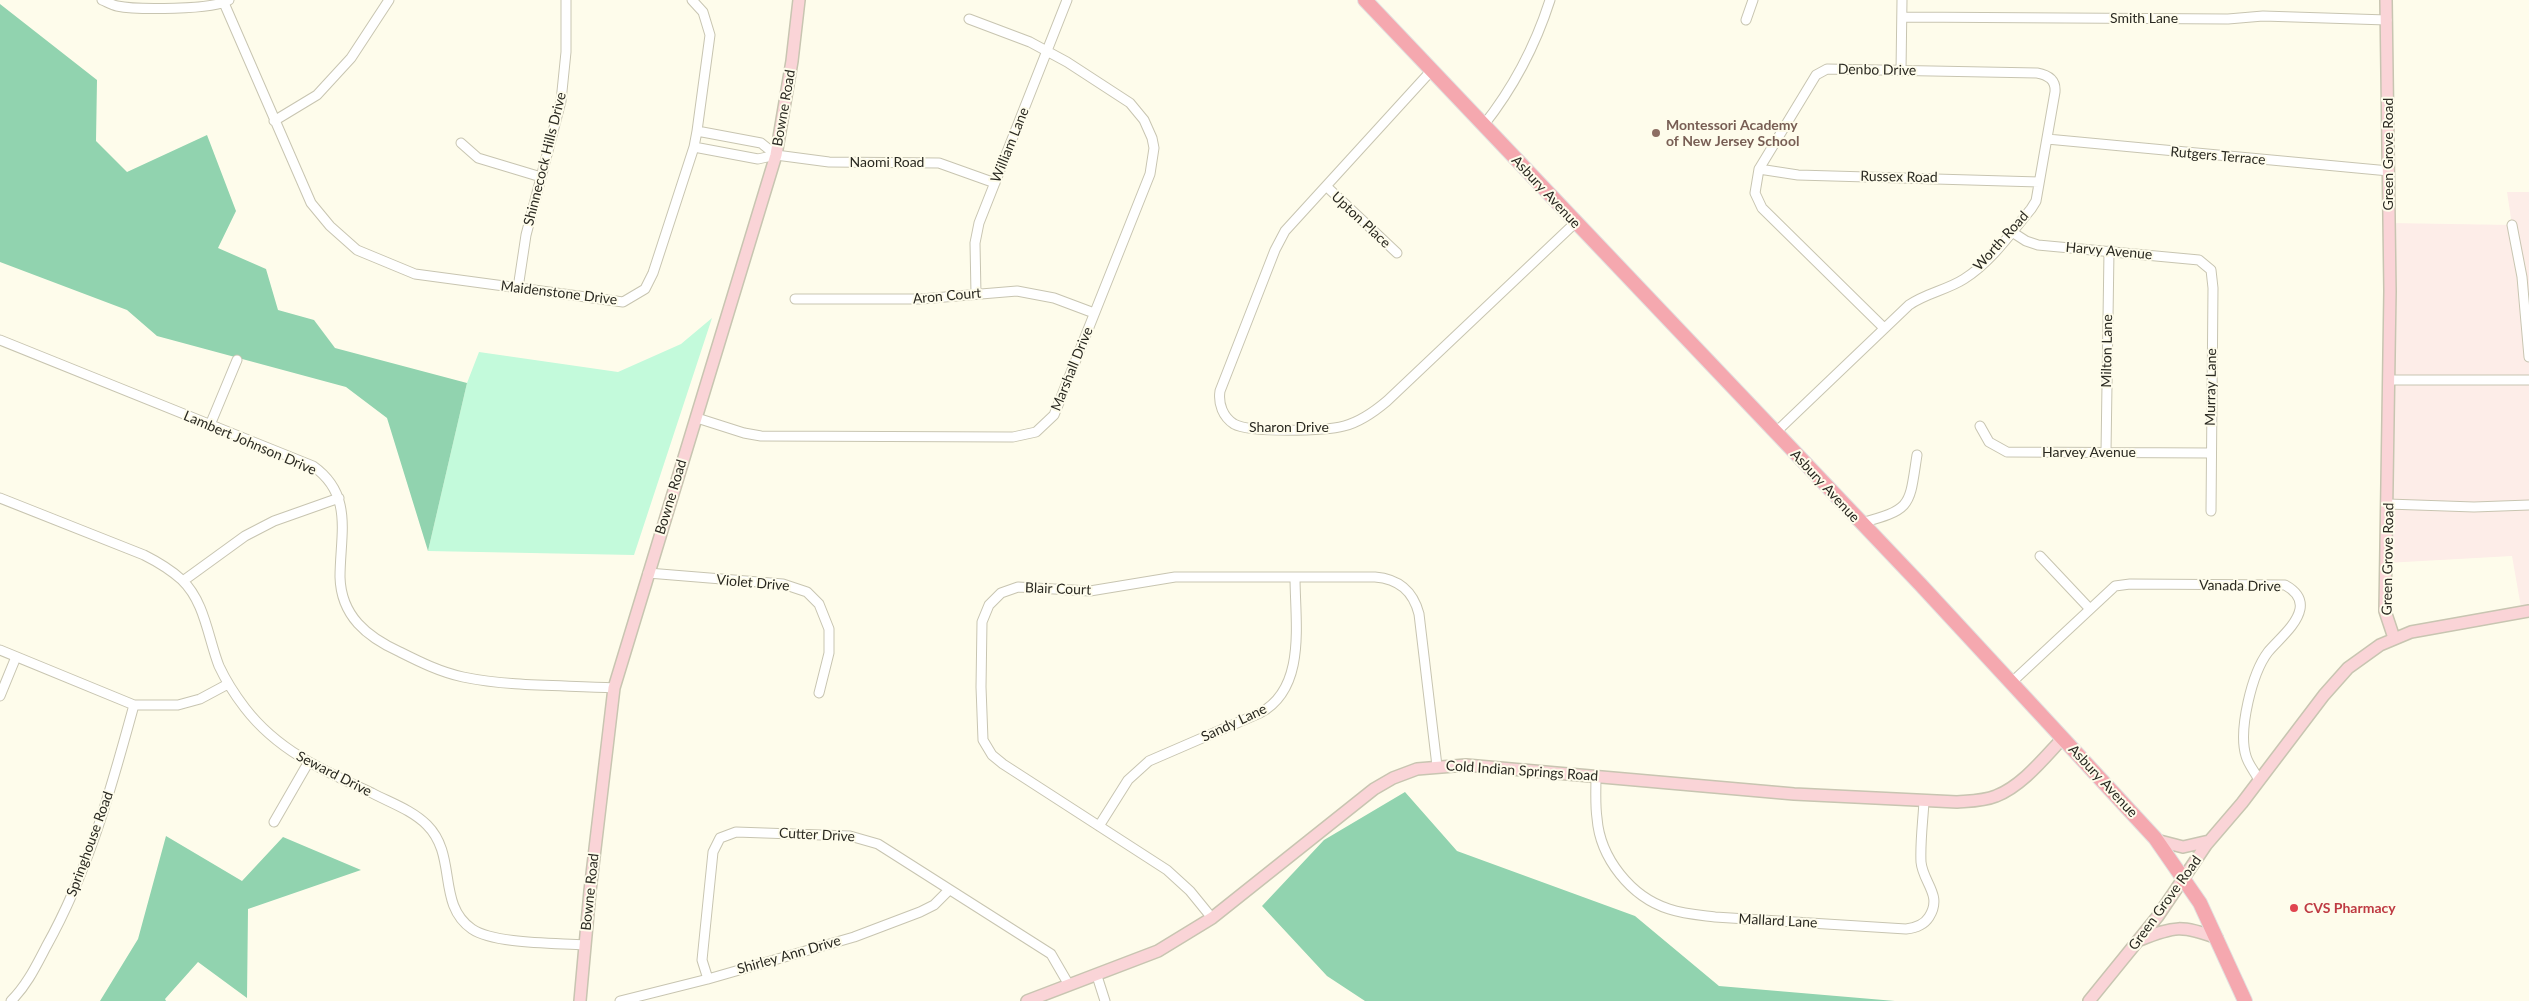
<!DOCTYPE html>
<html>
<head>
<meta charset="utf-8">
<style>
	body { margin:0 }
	canvas { display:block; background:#fefceb }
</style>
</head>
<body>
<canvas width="2529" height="1001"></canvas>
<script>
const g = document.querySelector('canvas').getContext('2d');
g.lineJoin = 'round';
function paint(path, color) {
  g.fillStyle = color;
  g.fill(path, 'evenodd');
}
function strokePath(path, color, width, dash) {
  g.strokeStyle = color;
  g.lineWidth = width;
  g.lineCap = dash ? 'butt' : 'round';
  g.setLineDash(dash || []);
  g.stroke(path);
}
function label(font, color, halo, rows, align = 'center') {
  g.font = font + ' Lato,sans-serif';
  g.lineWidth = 4;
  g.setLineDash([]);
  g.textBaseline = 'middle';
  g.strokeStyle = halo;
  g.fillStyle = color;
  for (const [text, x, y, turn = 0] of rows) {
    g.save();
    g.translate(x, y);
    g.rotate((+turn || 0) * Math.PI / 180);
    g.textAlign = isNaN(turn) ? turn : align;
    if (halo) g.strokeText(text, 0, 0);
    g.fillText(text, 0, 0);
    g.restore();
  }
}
paint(new Path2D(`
	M2507,192h22v420l-7,1 -10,-57 -126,7 3,-340 123,2z`), '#fdede8');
paint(new Path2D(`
	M712,318l-78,237 -206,-4 39,-168 12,-31 139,20 63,-28z`), '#c3fadb');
paint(new Path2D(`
	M0,4l97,76 -1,61 31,31 80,-37 29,76 -18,37 48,21 12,41 36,10 21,28 132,35 -39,168 -41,-133 -41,-31 -189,-51 -30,-26 -127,-48z
	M1405,792l52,59 178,65 84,70 176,15h-530l-38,-25 -65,-70 62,-66z
	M166,836l76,45 41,-44 78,33 -113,39 -1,89 -49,-36 -33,37 1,2h-66l38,-62z`), '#91d3af');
const street = new Path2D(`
	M102,0c5,2 10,5 15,6 19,4 97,4 112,-6
	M224,3l87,200 19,23 27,24 58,24 208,28 22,-13 8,-16 41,-126 3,-16 13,-96 -7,-23 -11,-12
	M1902,17l326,2 35,-3 124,4
	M1746,20l7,-20
	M1431,71l-146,160 -10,19 -55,141c-2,13 3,26 14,33 16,9 92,7 110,2 16,-4 30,-14 43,-25l188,-178
	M1901,71l1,-71
	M274,121l43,-26 34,-37 38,-58
	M1483,126c31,-39 52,-79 67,-126
	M697,131l64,12 15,12
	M2047,139l342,32
	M461,143l17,15 63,19
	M694,147l64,12 18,-4 53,7 110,1 56,20
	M1759,169l39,6 241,7
	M1326,186l71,67
	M2512,225l10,52 7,80
	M2012,232l14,9 12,4 161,15 12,10 2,18 -2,223
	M518,288l8,-53 35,-134 5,-49v-52
	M976,294l-1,-51 4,-20 88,-223
	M795,299h126l96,-8 37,7 40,15
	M0,340l313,126c41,29 27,69 27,111 1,39 27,60 60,75 20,10 40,20 63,25 48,10 101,8 151,11
	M2389,380h140
	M697,418l47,15 17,3 252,1 23,-5 18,-17 96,-241 4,-26 -2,-10 -8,-18 -14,-17 -63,-41 -37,-20 -61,-23
	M210,425l27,-65
	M1980,426l9,16 18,10 204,1
	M1775,433l134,-128c17,-12 38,-15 55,-26 27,-17 47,-46 67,-70l5,-8 19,-109c1,-12 -7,-17 -18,-19l-210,-4 -11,6 -57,94 -4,24 7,15 122,120
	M2106,452l3,-201
	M0,498l144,57c14,7 27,15 38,25 23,22 26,58 37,86 7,15 16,29 26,42 33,43 79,63 127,85 19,10 40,17 55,32 31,31 9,79 45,104 22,15 84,14 112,16
	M2388,504l86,3 55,-2
	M1861,523c52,-14 48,-17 56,-68
	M2040,556l49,52
	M648,573l135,11 24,8 12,12 10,25v24l-10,40
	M183,581l62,-45 29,-15 65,-23
	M0,650l134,55h44l22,-6 28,-15
	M2012,682l103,-96 15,-2 155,1c9,5 17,13 15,24 -3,16 -22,31 -32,43 -16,21 -30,78 -22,104 2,8 9,16 13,24
	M0,696l16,-39
	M1596,776c0,14 -1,29 1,42 3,40 34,79 72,91 15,5 30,6 46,8l191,12c9,-1 18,-4 23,-12 14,-22 -6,-34 -8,-55 -1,-20 2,-41 3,-61
	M274,822l34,-59
	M1099,826l29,-46 21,-19 111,-48c47,-25 35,-91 35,-136
	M1212,918l-22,-27 -23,-21 -164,-106 -11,-9 -9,-15 -2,-53 1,-65 7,-17 12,-12 17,-6 72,4 85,-14h200c24,2 38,14 44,37l18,152
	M1097,976l8,25
	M708,979l-6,-19 11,-108 7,-14 16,-6 114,4 28,8 173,110 18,31
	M11,1001c16,-16 25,-35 35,-54 43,-77 65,-158 88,-242
	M620,1001l88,-22 146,-42 66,-25 14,-7 15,-15`);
const secondary = new Path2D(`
	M2386,0l4,291 -5,320 9,27
	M2156,840l27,7 26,-6
	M2140,940c35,-14 42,-15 77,-2
	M580,1001l10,-110 24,-203 162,-533 16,-94 7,-61
	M1027,1001l131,-50 54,-33 162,-129 19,-11 24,-9 49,-4 328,29 163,8c13,-1 27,-1 39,-6 26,-10 48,-38 67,-58
	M2089,1001l69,-85 48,-71 36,-42 82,-108 24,-27 32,-23 31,-13 118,-21`);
const primary = new Path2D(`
	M1365,0l555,584 235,254 45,65 45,98`);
strokePath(street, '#c8c5b1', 11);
strokePath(secondary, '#c8c5b1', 14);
strokePath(primary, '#e1e1e0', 16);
strokePath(street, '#fff', 9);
strokePath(secondary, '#fad4d7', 11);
strokePath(primary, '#f5a8af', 14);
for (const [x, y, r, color] of [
	[1656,133,5,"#8d6e63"],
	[2294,908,5,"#e0444e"]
]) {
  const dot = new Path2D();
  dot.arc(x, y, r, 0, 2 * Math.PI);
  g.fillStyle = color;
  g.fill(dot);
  strokePath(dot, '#fefceb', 2);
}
label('14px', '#2a2921', '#fefceb', [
	["Smith Lane",2144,18],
	["Denbo Drive",1877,70,1],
	["Bowne Road",784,108,-80],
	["William Lane",1010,145,-68],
	["Green Grove Road",2388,154,-90],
	["Rutgers Terrace",2218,156,5],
	["Shinnecock Hills Drive",545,159,-76],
	["Naomi Road",887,162],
	["Russex Road",1899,177,1],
	["Asbury Avenue",1546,192,47],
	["Upton Place",1361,220,43],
	["Worth Road",2001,241,-48],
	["Harvy Avenue",2109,251,5],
	["Maidenstone Drive",559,293,7],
	["Aron Court",947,296,-5],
	["Milton Lane",2107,351,-89],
	["Marshall Drive",1072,369,-68],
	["Murray Lane",2211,387,-89],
	["Sharon Drive",1289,427],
	["Lambert Johnson Drive",250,443,23],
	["Harvey Avenue",2089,452],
	["Asbury Avenue",1825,486,47],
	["Bowne Road",671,497,-73],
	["Green Grove Road",2388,559,-89],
	["Violet Drive",753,583,5],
	["Vanada Drive",2240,586,1],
	["Blair Court",1058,589,2],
	["Sandy Lane",1234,723,-25],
	["Cold Indian Springs Road",1522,771,4],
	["Seward Drive",334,774,27],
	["Asbury Avenue",2103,781,47],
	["Cutter Drive",817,835,3],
	["Springhouse Road",90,844,-70],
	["Bowne Road",590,892,-84],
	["Green Grove Road",2165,903,-54],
	["Mallard Lane",1778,921,3],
	["Shirley Ann Drive",789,955,-16]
]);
label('bold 14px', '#785e54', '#fefceb', [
	["Montessori Academy",1666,125],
	["of New Jersey School",1666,141]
], 'left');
label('bold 14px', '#be3a42', '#fefceb', [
	["CVS Pharmacy",2304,908]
], 'left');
</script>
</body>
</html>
